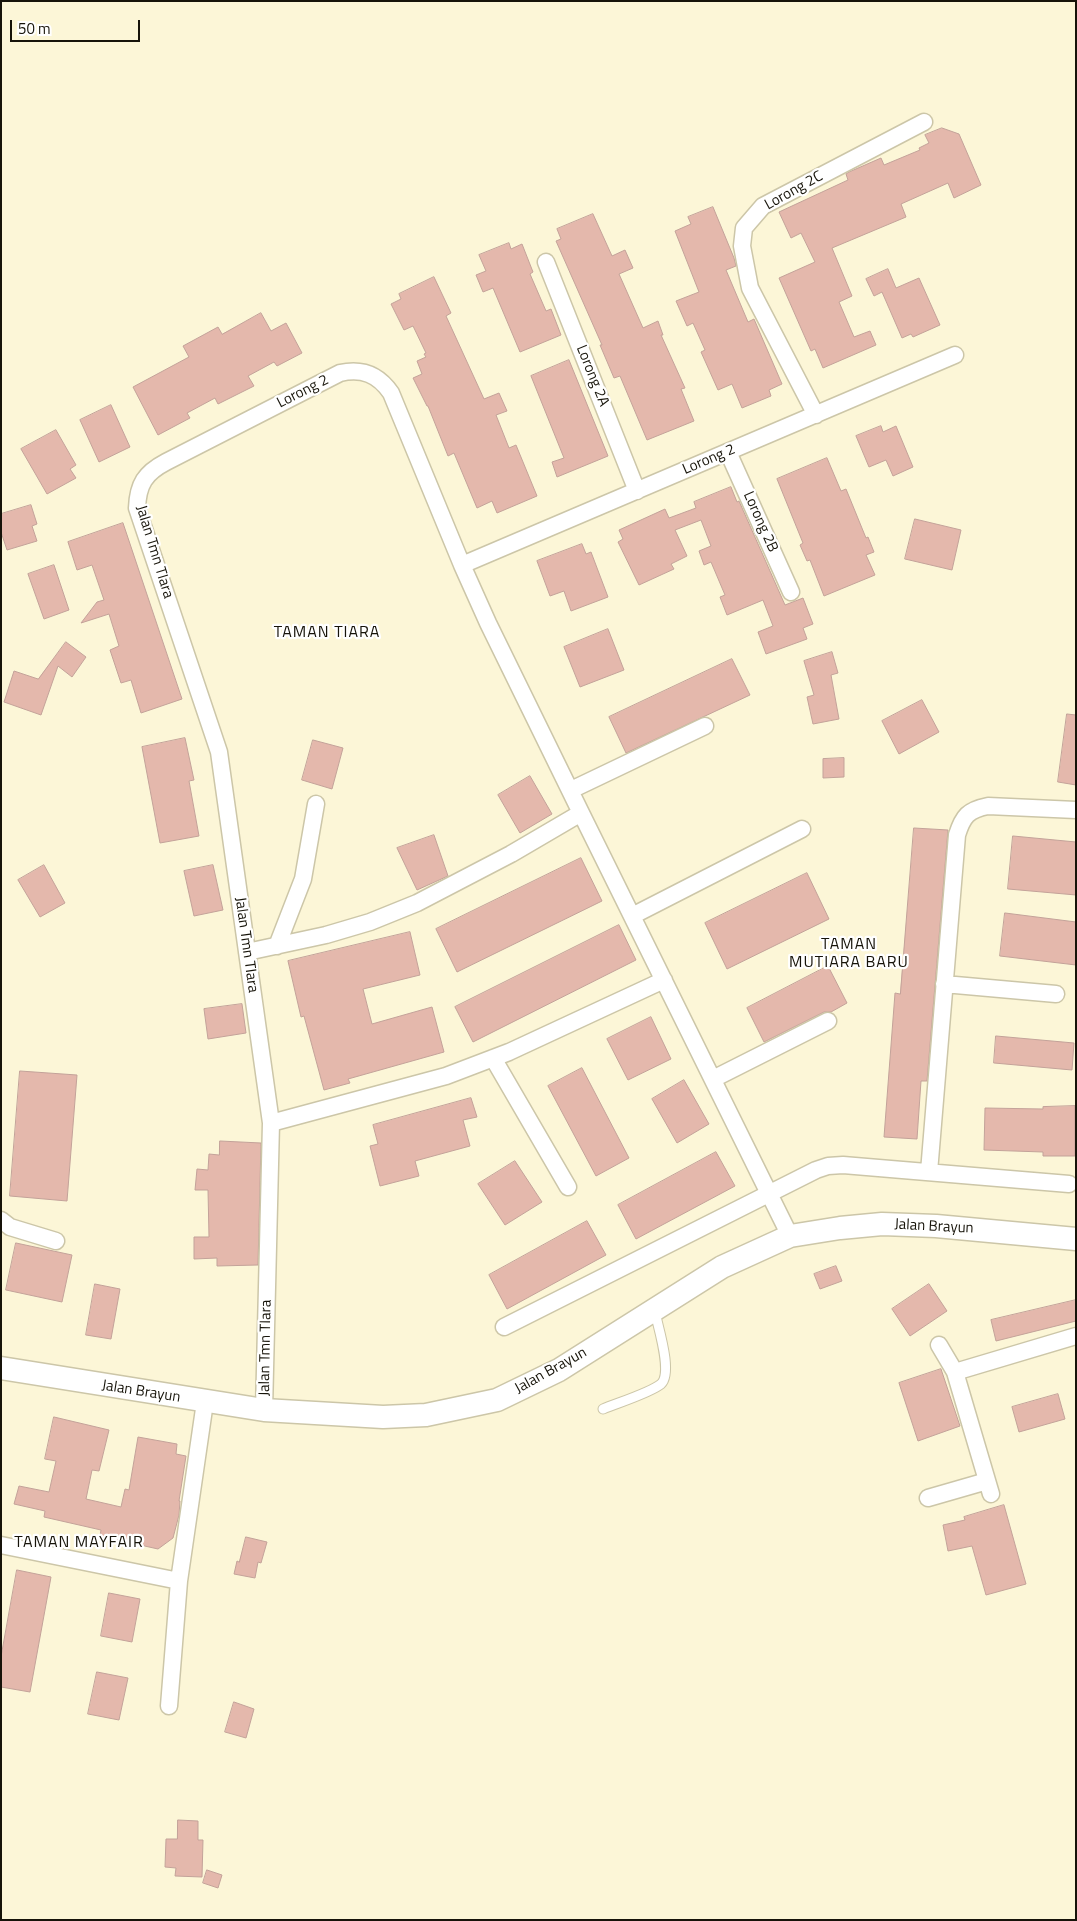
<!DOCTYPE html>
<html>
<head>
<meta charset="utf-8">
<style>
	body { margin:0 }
	#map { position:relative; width:1077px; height:1921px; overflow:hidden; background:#fcf6d7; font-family:"Titillium Web",sans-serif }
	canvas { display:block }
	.frame { position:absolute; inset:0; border:2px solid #161309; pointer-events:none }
	.scale { position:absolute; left:10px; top:20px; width:130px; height:22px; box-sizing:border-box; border:2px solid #161309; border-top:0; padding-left:6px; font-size:15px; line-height:18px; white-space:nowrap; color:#161309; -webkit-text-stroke:4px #fff; paint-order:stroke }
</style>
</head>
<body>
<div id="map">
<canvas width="1077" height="1921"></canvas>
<div class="frame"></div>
<div class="scale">50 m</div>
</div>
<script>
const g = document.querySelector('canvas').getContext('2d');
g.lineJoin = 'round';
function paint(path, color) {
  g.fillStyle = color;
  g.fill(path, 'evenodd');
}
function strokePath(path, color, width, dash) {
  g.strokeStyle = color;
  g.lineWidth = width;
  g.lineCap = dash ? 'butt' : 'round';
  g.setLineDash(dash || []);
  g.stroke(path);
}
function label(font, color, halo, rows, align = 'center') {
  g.font = font + ' "Titillium Web",sans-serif';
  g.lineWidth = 4.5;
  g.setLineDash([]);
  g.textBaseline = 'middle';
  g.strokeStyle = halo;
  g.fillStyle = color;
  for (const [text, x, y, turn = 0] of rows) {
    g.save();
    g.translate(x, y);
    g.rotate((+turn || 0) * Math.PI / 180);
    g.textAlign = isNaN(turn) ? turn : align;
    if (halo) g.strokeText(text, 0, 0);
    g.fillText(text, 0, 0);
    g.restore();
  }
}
const building = new Path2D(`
	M942,128l17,6 22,51 -27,13 -6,-15 -47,21 5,13 -74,31 20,48 -13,6 15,35 16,-6 6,14 -53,23 -8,-19 -4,2 -32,-73 36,-16 -14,-29 -10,5 -12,-26 69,-32 -2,-6 3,-2 32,-14 3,7 36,-15 -1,-2 10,-5 -4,-8z
	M713,207l21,51 2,8 -10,4 22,52 6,-3 28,65 -13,6 2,6 -29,12 -10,-24 -14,6 -17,-38 4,-2 -12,-27 -6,3 -11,-25 23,-9 -24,-61 16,-7 -3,-7z
	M593,214l19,42 13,-6 8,18 -14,6 24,54 15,-7 5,14h-2l24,53 -4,1 13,32 -47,19 -27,-64 -6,2 -14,-33h2l-46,-104 5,-2 -4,-10z
	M509,243l2,6 11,-5 11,28 -3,2 16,37 5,-2 10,26 -41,17 -27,-64 -10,4 -7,-17 10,-4 -7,-16z
	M888,269l8,19 23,-10 21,47 -27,12 -2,-3 -9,4 -20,-46 -8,4 -8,-17z
	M434,277l17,36 -5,3 38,83 15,-6 8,18 -11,4 13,33 7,-3 21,51 -40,17 -5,-12 -15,7 -23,-55 -6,3 -20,-50h-1l-14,-28 9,-4 -5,-13 9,-4 -2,-3 2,-1 -13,-27 -9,4 -13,-26 10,-5 -2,-5z
	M261,313l10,18 15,-8 16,30 -25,13 -3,-4 -26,14 6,10 -36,18 -3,-6 -28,15 3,5 -32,17 -25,-48 56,-30 -6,-11 35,-19 4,7z
	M569,360l39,96 -51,21 -5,-15 12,-4 -33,-82z
	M111,405l19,42 -31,15 -19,-42z
	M881,426l2,6 13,-6 17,41 -20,9 -7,-16 -17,7 -13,-31z
	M56,430l20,35 -6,4 6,9 -29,16 -26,-45z
	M827,458l14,33 5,-2 20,49 2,-1 6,15 -8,3 9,20 -51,21 -14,-36 -3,1 -7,-16 3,-2 -26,-64z
	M731,487l6,15 2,-1 46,104 18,-7 10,26 -10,4 4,11 -41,15 -8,-22 15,-6 -10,-26 -36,15 -7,-18 5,-2 -14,-33 -7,3 -5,-14 12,-5 -10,-26 -26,10 12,26 -16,8 3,5 -35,16 -21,-43 5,-3 -4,-9 46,-21 4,9 27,-10 -2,-6z
	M31,505l6,19 -5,2 5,15 -30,9 -6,-18v-18z
	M915,519l46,11 -9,40 -47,-11z
	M123,523l59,176 -41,14 -10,-33 -10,3 -11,-33 9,-4 -10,-32 -28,9 16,-21 7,-2 -12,-35 -15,5 -9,-28z
	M582,544l4,10 5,-2 17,45 -37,14 -7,-20 -14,5 -13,-35z
	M54,565l15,45 -25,9 -16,-45z
	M608,629l16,41 -44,17 -16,-40z
	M66,642l20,15 -14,20 -14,-11 -17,49 -37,-13 10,-31 24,8z
	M832,652l6,21 -7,2 8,44 -26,5 -6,-27 7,-2 -10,-34z
	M732,659l18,36 -124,58 -17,-36z
	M922,700l17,32 -40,22 -17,-33z
	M1067,714l9,1v70l-18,-3z
	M185,738l9,42 -5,1 10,55 -39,7 -18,-96z
	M313,740l30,8 -11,41 -30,-9z
	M844,758v19l-21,1v-19z
	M530,776l22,38 -32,19 -22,-38z
	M914,828l34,2 -21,251h-6l-4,58 -33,-2 11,-144 5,1z
	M434,835l14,41 -31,14 -20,-42z
	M1013,836l63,6v53l-68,-6z
	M581,858l21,43 -145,71 -21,-43z
	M44,865l21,38 -25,14 -22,-37z
	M213,865l10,45 -29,6 -10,-45z
	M807,873l22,46 -102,50 -22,-46z
	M1005,913l71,9v43l-76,-9z
	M619,925l17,35 -163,82 -18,-35z
	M410,932l10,43 -57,14 9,35 60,-17 12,45 -96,27 2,4 -26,7 -20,-74 -3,1 -13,-56z
	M828,966l19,37 -16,9h-7l-60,30 -17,-34z
	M242,1004l4,29 -38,6 -4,-30z
	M651,1017l20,42 -43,21 -21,-41z
	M996,1036l78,7 -2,27 -78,-7z
	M582,1068l47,90 -33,18 -48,-90z
	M20,1071l57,4 -10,126 -57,-5z
	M684,1080l25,44 -32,19 -25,-44z
	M471,1098l6,19 -14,3 7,26 -55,15 4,15 -39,10 -10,-40 8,-2 -5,-19z
	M1075,1106v50h-32v-4l-59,-2 1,-42 58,1v-2z
	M220,1141l41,2 -3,122 -41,1v-8l-23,1v-22h15l-1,-47h-13l2,-21 11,1 1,-16 10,1z
	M716,1152l19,34 -99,53 -18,-34z
	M515,1161l27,41 -37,23 -27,-41z
	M587,1221l19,34 -99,54 -18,-34z
	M16,1243l56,12 -10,47 -56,-12z
	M836,1266l6,15 -22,8 -6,-15z
	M95,1284l25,5 -9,50 -25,-4z
	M929,1284l18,27 -37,25 -18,-27z
	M1076,1300v21l-80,20 -5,-21z
	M941,1369l19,57 -42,15 -19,-58z
	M1058,1394l7,25 -46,13 -7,-25z
	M54,1417l55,13 -10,41 -7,-1 -6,29 35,8 4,-18 4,1 9,-53 39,7 -1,10 10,2 -7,45h1l-1,14 -6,23 -15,11 -58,-13 1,-6 -57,-13 1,-6 -31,-7 5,-18 30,6 7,-31 -11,-2z
	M1004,1505l22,79 -40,11 -14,-49 -24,5 -5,-26 22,-5 -1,-3z
	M246,1537l21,5 -6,21 -3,-1 -3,16 -21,-4 3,-13 2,1z
	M17,1570l34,7 -21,115 -29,-5v-30z
	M109,1593l31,6 -8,43 -31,-6z
	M97,1672l31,6 -9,42 -31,-6z
	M234,1702l20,7 -8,29 -21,-6z
	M178,1820l20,1v19h5l-1,37 -27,-1 1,-8 -11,-1 1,-28h11z
	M207,1870l15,5 -4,13 -15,-5z`);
paint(building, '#e4b8ac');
strokePath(building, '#c3a299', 1);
const service = new Path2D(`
	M603,1409c14,-6 47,-16 58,-25 12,-11 -3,-57 -6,-72`);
const minor = new Path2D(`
	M546,262l91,229
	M816,415l-66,-127 -8,-42 2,-18 19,-22 161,-84
	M728,452l63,140
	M462,565l26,58 93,190 209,423
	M571,790l134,-64
	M632,916l170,-87
	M277,946l26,-67 13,-75
	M247,952l79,-17 44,-13 47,-19 94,-49 70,-41
	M944,984l112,10
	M493,1058l75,129
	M713,1079l115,-58
	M271,1123l175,-47 63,-24 155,-72
	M929,1172l28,-337c6,-19 11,-25 31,-29l88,4
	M1,1220l9,7 46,14
	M504,1327l312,-157 12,-4 15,-1 226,19
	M939,1345l16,27 36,122
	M955,1372l121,-36
	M264,1410l7,-287 -52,-371 -82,-244c1,-24 8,-35 29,-46l174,-89c22,-5 38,1 51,20l71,172 493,-210
	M928,1498l59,-17
	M1,1545l178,36
	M169,1706l10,-125 26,-179`);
const secondary = new Path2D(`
	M1,1368l263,42 119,7 43,-2 71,-15 62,-30 163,-103 68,-31 50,-8 42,-4 54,2 140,13`);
strokePath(service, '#ccc6a8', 11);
strokePath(minor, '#ccc6a8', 19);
strokePath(secondary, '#ccc6a8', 25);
strokePath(service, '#fff', 9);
strokePath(minor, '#fff', 16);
strokePath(secondary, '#fff', 22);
label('15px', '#161309', '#fff', [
	["Lorong 2C",794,191,-29],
	["Lorong 2A",592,376,68],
	["Lorong 2",303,392,-27],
	["Lorong 2",709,460,-23],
	["Lorong 2B",760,522,66],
	["Jalan Tmn TIara",154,552,73],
	["Jalan Tmn TIara",246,945,82],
	["Jalan Brayun",934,1227,3],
	["Jalan Tmn TIara",266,1348,-89],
	["Jalan Brayun",551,1371,-29],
	["Jalan Brayun",141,1392,9]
]);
g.letterSpacing = '1px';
label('16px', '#161309', '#fff', [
	["TAMAN TIARA",327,633],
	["TAMAN",849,945],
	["MUTIARA BARU",849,963],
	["TAMAN MAYFAIR",79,1543]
]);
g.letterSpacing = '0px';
</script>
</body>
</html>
